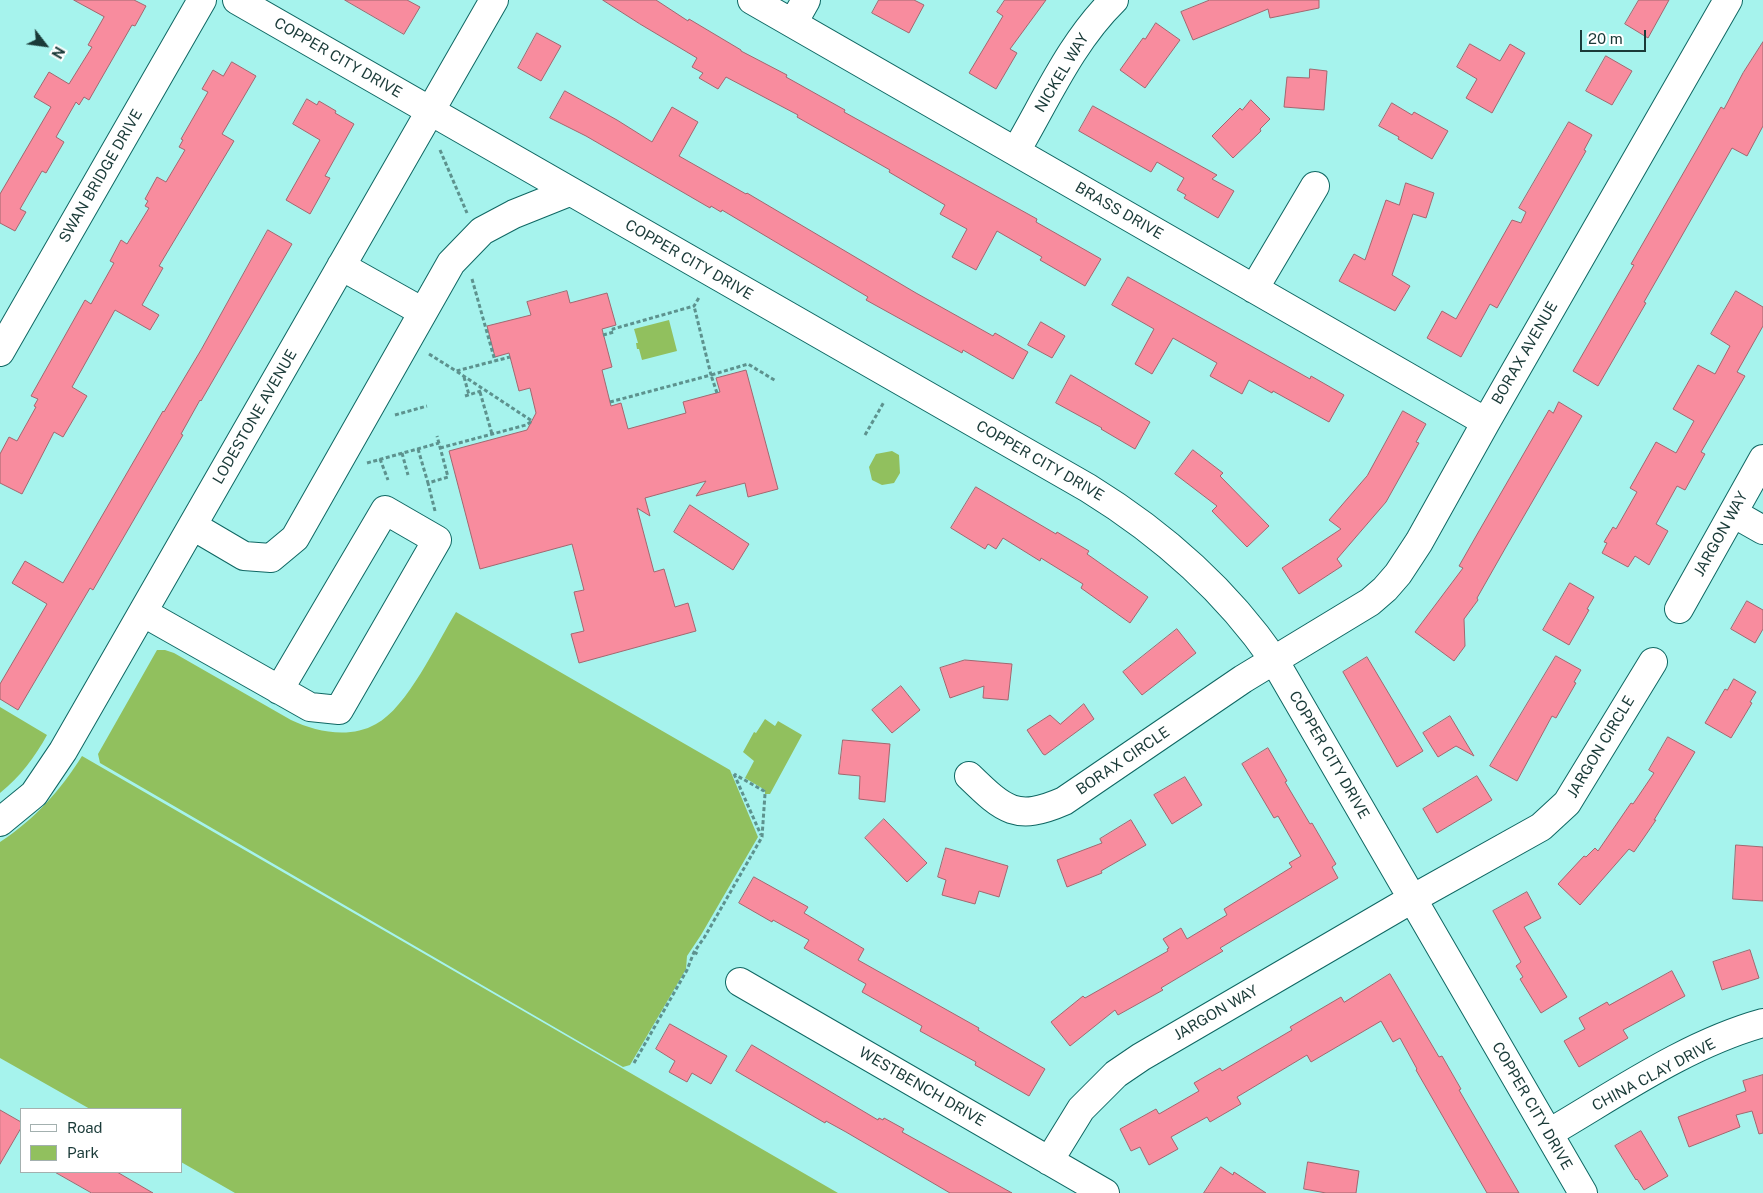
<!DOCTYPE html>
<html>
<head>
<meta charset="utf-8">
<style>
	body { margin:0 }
	#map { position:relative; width:1763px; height:1193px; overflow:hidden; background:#a6f3ed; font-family:"Public Sans",sans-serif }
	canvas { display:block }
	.legend { position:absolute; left:20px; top:1108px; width:162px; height:65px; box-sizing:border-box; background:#fff; border:1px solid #a3b0af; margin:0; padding:6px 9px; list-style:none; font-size:15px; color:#1a3a38 }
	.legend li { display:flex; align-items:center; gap:10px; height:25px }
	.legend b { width:25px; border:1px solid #a3b0af }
	.north { position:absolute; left:20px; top:20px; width:50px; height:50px; -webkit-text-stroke:4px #fff; paint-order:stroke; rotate:120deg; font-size:14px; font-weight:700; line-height:20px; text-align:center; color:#1a3a38 }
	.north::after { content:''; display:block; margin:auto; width:18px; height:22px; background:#1a3a38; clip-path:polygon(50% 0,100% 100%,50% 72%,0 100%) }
	.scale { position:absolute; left:1580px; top:30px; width:66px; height:22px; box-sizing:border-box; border:2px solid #1a3a38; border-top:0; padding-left:6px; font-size:15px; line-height:18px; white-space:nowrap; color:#1a3a38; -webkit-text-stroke:4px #fff; paint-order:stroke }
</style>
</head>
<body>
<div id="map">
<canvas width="1763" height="1193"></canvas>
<ul class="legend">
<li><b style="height:6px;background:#fff"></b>Road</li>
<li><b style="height:14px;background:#91c05e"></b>Park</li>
</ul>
<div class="north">N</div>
<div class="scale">20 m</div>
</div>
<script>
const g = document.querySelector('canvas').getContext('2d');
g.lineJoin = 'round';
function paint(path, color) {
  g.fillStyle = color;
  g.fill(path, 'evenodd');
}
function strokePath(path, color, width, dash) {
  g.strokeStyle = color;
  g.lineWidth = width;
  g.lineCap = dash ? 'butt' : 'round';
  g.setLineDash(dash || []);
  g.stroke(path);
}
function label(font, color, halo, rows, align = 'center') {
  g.font = font + ' "Public Sans",sans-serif';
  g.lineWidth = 5;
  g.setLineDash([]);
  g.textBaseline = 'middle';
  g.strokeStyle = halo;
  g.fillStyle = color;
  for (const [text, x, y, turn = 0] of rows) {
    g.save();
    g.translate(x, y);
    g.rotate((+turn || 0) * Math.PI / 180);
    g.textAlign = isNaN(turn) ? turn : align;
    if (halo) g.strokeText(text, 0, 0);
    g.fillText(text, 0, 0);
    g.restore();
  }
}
paint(new Path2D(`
	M669,320l8,31 -35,9 -3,-11h-2l-1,-6h2l-4,-14z
	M892,451l7,4 1,18 -6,10 -12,2 -10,-5 -3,-13 7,-13z
	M456,612l274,158 28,67 -57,98 -14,21 -1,13 -56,96 -7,2 -523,-304 -2,-9 59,-104h8l9,3 117,67c25,12 59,19 85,4 31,-16 61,-81 80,-112z
	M0,707l47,28c-12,22 -27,42 -47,58z
	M765,719l10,7 3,-5 24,14 -32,59h-5v-4l-20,-12 9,-17 -11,-9 11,-20 2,1z
	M82,756l756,437h-603l-54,-31v-53h-91l-90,-51v-216c35,-23 60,-51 82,-86z`), '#91c05e');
const building = new Path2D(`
	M74,0h60l12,6 -11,20 -3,-1 -43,75 -5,-3 -5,8 -3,-3 -20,35 8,5 -18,31 -4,-2 -22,38 6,3 -11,19 -15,-8v-29l51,-87 -17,-10 15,-25 20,12 23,-37 -4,-2 16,-28z
	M345,0h62l13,7 -16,27z
	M603,0h53l32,21 1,-2 52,31v1l46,24 -1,2 59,33 -1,2 193,107 -1,3 65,37 -16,27 -45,-26 2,-3 -45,-26 -21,39 -24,-13 15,-28 -27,-15 5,-9 -56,-33 1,-2 -93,-53 1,-2 -72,-38 -8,12 -19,-11 4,-5 -11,-6 5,-9 -57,-34z
	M879,0h35l10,5 -15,28 -37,-20z
	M1005,0h41l-36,49 7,4 -21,36 -27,-16 34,-57 -6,-4z
	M1210,0h109v8l-49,10 -2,-9 -75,31 -12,-28z
	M1639,0h30l-21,38 -23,-14z
	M1156,23l24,17 -35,48 -25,-18 23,-32 2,1z
	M537,33l24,13 -20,35 -23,-13z
	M1763,42v84l-16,30 -15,-8 -88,154 2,1 -48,83 -25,-15 61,-106 -3,-1 65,-113 25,-44 3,2 19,-36z
	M1470,44l30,17 10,-17 15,9 -33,60 -26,-15 11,-19 -20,-12z
	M1606,56l26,15 -20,34 -26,-14z
	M232,62l24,14 -34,58 12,7 -75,125 4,2 -21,37 17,10 -9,15 -35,-20 -43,77 15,9 -24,41 -9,-5 -32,62 -22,-11v-29l9,-17 8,4 19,-34 -2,-1 4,-7 -7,-3 54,-96 6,4 23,-41 -4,-2 11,-21 6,4 22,-36 -4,-2 3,-5 -3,-2 12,-22 9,5 19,-32 -6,-3 4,-7 -2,-1 27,-47 -6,-3 11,-19 10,6z
	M1310,69l17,2 -3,39 -40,-3 3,-30 22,1z
	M565,91l52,29 35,22 20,-35 26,15 -19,34 67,38 1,-1 169,100 77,43 2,-3 33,19 -15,27 -50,-29 -1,3 -96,-53 2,-3 -146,-87 -1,2 -10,-6 -1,2 -124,-72 -36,-18z
	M307,99l10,6 2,-4 17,10 -1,2 19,11 -29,52 5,2 -20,36 -24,-14 34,-60 -27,-16z
	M1251,100l19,19 -10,10 1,2 -28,27 -21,-22 28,-28 2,2z
	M1392,103l20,12 2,-3 34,19 -16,28 -34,-20 1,-2 -20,-11z
	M1093,106l124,69 -5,4 22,12 -16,27 -34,-20 2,-3 -9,-5 7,-12 -27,-16 -6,10 -72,-41z
	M1569,122l23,13 -8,15 2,1 -89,157 -7,-4 -29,53 -34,-19 15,-27 14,8 56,-99 9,3 5,-11 -7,-4z
	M1406,183l28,10 -8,25 -13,-4 -21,61 18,11 -15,25 -56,-30 15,-27 11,6 21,-60 13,5z
	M268,230l24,14 -91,157 -1,-1 -19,34 2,1 -90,155 -3,-2 -72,122 -18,-11v-15l47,-80 -35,-21 13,-22 38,22 100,-172 1,1 37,-62z
	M1128,277l182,102 1,-3 33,19 -15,27 -56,-31 -1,2 -23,-13 -7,14 -32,-18 7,-13 -44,-25 -21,36 -17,-10 19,-35 -42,-24z
	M567,291l3,12 37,-10 9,32 -14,4 10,38 -10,3 9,36 10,-3 7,26 58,-16 -3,-11 37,-10 -4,-14 30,-8 32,119 -30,8 -3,-14 -49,13 10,-15 -61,17 5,18 -13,-8 17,64 10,-3 11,38 13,-4 8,28 -117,32 -8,-29 13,-3 -10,-39 10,-2 -12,-46 -92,25 -31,-118 78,-21 9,-17 -6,-25 -11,3 -10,-38 -14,4 -8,-31 44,-11 -4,-13z
	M1736,291l27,16v19l-26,46 8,4 -44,76 4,2 -20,36 -8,-4 -21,38 12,7 -19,34 -14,-9 -7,11 -26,-14 5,-10 -3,-1 9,-15 3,2 21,-37 -7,-4 26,-46 20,11 18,-32 -21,-12 25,-44 17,9 15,-28 -19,-12z
	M1041,322l24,14 -13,22 -24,-13z
	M1071,375l79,47 -15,27 -34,-20 1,-1 -46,-25z
	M1559,402l23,14 -76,131 -29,51 1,2 -14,19 1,27 -11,15 -39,-29 48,-64 -4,-2 20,-35 70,-121 4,3z
	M1403,411l23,13 -10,18 3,1 -33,59 -49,57 5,7 -43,28 -17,-26 59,-39 -12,-9 38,-44z
	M1193,450l30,23 -3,3 49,50 -22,21 -35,-36 5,-5 -42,-32z
	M976,487l80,47 1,-2 32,19 -2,3 61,43 -18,26 -49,-35 2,-4 -42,-26 -1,3 -37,-23 -7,11 -8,-5 -3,5 -34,-21z
	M690,505l59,39 -16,26 -59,-38z
	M1570,583l24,14 -7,12 2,1 -20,35 -26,-15z
	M1747,601l16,9v19l-8,14 -24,-14z
	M1177,629l19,24 -54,42 -19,-23z
	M1556,656l25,14 -7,12 2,1 -20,35 -4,-2 -35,65 -27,-15z
	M1367,657l56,94 -26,16 -54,-95z
	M965,660l47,4 -4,36 -25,-2 1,-12 -34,12 -10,-30z
	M1734,679l22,13 -6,10 2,1 -21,35 -26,-15 20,-34 2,1z
	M901,686l19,24 -28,23 -20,-23z
	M1084,704l10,15 -49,36 -2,-1 -16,-24 23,-15 10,9z
	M1450,716l24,40 -18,-10 -18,11 -15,-24z
	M1668,737l27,15 -41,68h2l-22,32 -5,-3 -49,56 -22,-21 26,-28 2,1 9,-9 3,3 33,-48 2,1 21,-31 -5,-3z
	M843,740l47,4 -5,58 -26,-3 1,-23 -21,-2z
	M1268,748l19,33 -2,1 25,42 2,-1 24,41 -4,3 6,11 -118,70 3,3 -62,37 2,2 -45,25 -3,-5 -45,36 -19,-24 32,-26 2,2 83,-47 -1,-2 2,-1 -6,-9 18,-11 6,11 40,-24 -3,-6 68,-42 -3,-4 12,-7 -23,-40 -4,2 -32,-54z
	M1477,776l15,24 -55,33 -14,-24z
	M1185,777l17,28 -30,19 -18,-29z
	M884,819l43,44 -20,19 -42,-44z
	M1131,820l15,25 -45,26 1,2 -35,14 -10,-27 45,-17 -2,-4z
	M1736,845l27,2v54l-30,-2z
	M946,848l62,18 -9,31 -20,-6 -4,13 -33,-9 4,-15 -8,-3z
	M754,877l54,30 -4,6 60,36 -6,11 121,68 -1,2 67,39 -16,27 -54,-31 1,-3 -56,-31 2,-5 -60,-34 4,-8 -62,-36 5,-8 -36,-20 -1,2 -33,-19z
	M1527,892l14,26 -17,9 43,70 -26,16 -21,-34 3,-2 -7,-11 5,-4 -28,-51z
	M1750,950l9,28 -37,12 -9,-28z
	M1672,971l13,25 -62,34 5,8 -49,29 -15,-26 21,-12 -6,-11 28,-16 2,3z
	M1390,974l49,83 3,-1 19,33 -2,1 60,103h-32l-71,-123 1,-1 -17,-31 -7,4 -12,-21 -70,41 -4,-7 -70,42 4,7 -31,18 -3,-5 -36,20 7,12 -29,16 -9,-18 -9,4 -11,-22 36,-20 3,5 40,-23 -5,-8 26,-15 2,3 70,-41 -2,-3 51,-30 3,5z
	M670,1024l57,32 -16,28 -19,-11 -5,9 -18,-10 6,-11 -19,-12z
	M752,1045l126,75 1,-2 4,2 1,-2 20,11 -2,3 110,61h-62l-104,-61 -20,-11 -1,2 -89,-52z
	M1763,1075v58l-4,1 -7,-23 -16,4 4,12 -51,20 -11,-30 68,-26 -3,-10z
	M0,1110l21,12v6l-21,36z
	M1641,1131l27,45 -24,14 -7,-11 -1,1 -21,-34z
	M1308,1162l51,9 -3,22h-30l-22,-4z
	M1221,1167l12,8 1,-3 32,21h-62z
	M55,1172h62l36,21h-61z`);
paint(building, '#f88c9e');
strokePath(building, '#a1676f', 1);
const minor = new Path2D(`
	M237,0l851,488c73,45 137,101 186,172l309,533
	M752,0l734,422
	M793,23l13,-23
	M1016,151c30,-51 55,-109 98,-151
	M341,266l82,46
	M1254,289l61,-103
	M0,352l202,-352
	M1733,513l30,17
	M193,526l51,30 27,2 24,-20 156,-275 31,-32 32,-17 55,-22
	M1679,609l84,-150
	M144,613l166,94 29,3 98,-170 -52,-30 -106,180
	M969,776c35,34 47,46 95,25l179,-122 127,-77 15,-13 13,-15 21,-32 67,-120 242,-422
	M0,822l34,-28 29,-43 431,-751
	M740,982l365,211
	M1549,1133c67,-39 138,-89 214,-110
	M1049,1161l32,-52 35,-35 25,-17 271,-158 129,-72 26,-24 86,-141`);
strokePath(minor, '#0f6763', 30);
strokePath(new Path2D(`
	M440,150l27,63
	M472,279l23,82
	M603,335l11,-3 -1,-3 81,-23 6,-10
	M429,354l27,17 54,-14
	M464,377l5,18
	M480,392l12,42
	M717,393l-6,-18 37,-11 28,17
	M465,396l16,-5
	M610,402l101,-27 -17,-69
	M395,415l32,-9
	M865,435l19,-33
	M440,448l86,-23 6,-4 -76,-50
	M418,449l10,34
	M402,453l6,22
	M380,459l8,21
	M367,463l72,-20
	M435,511l-7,-28 20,-6 -11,-41
	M734,774l27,61
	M694,952l5,3
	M634,1063l53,-93 7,-18 10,-14 58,-101 3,-43 -1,-3 -30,-17`), '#5d928e', 3, [4, 2.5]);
strokePath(minor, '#fff', 28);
label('15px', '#1a3a38', '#fff', [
	["COPPER CITY DRIVE",338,58,30],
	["NICKEL WAY",1062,73,-59],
	["SWAN BRIDGE DRIVE",101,176,-60],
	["BRASS DRIVE",1119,211,30],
	["COPPER CITY DRIVE",689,260,30],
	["BORAX AVENUE",1525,353,-60],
	["LODESTONE AVENUE",255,417,-60],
	["COPPER CITY DRIVE",1040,461,30],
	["JARGON WAY",1721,534,-61],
	["JARGON CIRCLE",1601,747,-59],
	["COPPER CITY DRIVE",1329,755,60],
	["BORAX CIRCLE",1123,761,-34],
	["JARGON WAY",1216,1013,-30],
	["CHINA CLAY DRIVE",1654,1075,-28],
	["WESTBENCH DRIVE",922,1087,30],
	["COPPER CITY DRIVE",1532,1106,60]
]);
</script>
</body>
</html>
